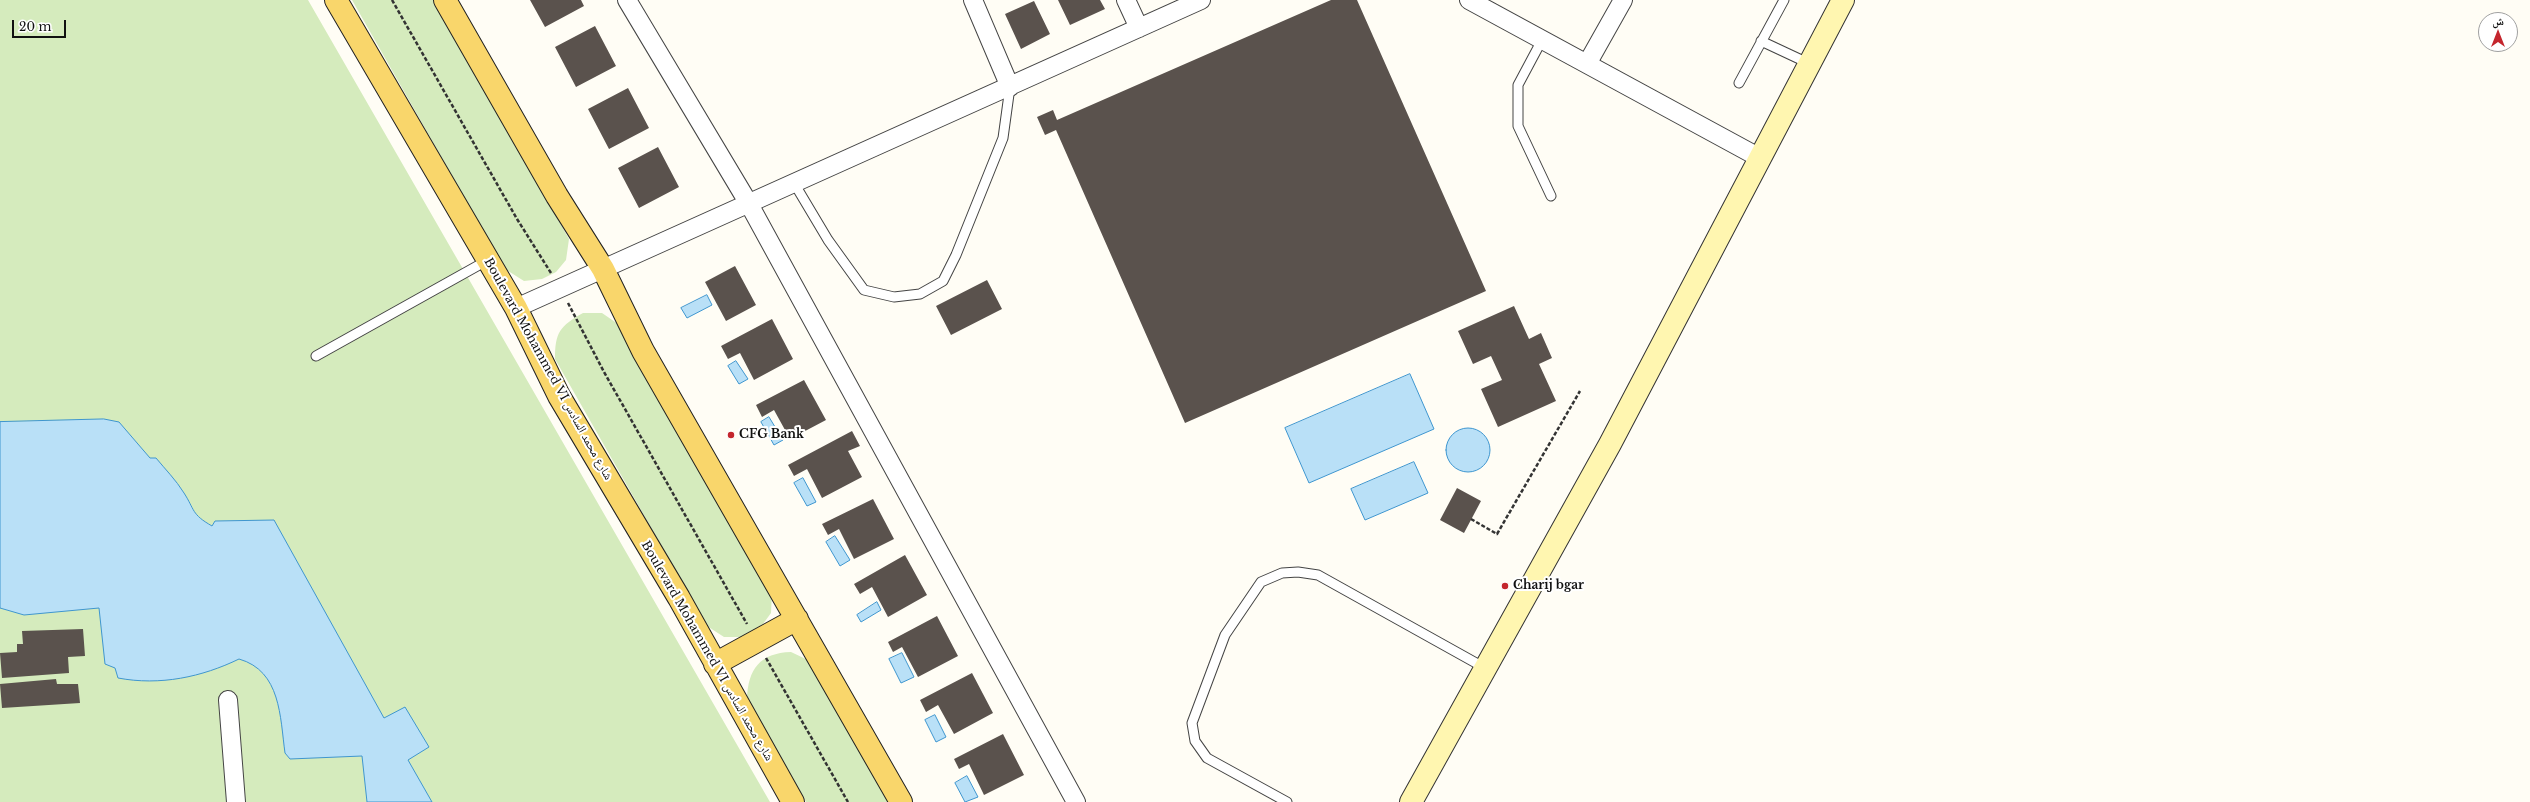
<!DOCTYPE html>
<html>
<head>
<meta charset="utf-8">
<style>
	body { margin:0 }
	#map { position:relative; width:2530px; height:802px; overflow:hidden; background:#fffdf5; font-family:"Libre Baskerville","Noto Naskh Arabic",serif }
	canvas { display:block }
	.north { position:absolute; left:2478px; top:12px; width:40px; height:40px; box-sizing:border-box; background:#fff; border:1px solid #a0a0a0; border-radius:50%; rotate:0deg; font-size:11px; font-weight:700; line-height:16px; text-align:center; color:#111 }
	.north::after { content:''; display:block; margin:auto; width:14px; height:18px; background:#c4262e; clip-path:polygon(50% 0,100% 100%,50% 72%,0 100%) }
	.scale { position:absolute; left:12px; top:20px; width:54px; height:18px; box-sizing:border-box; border:2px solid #111; border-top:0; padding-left:5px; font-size:12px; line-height:14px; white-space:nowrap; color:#111; -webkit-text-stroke:3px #fff; paint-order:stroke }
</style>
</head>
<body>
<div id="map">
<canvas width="2530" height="802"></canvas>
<div class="north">ش</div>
<div class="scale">20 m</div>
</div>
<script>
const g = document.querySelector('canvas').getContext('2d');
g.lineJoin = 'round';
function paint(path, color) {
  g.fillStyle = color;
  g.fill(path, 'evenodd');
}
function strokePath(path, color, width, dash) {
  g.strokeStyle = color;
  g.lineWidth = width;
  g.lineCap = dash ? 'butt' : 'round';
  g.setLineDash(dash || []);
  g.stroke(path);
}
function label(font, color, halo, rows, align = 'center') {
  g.font = font + ' "Libre Baskerville","Noto Naskh Arabic",serif';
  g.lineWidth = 4;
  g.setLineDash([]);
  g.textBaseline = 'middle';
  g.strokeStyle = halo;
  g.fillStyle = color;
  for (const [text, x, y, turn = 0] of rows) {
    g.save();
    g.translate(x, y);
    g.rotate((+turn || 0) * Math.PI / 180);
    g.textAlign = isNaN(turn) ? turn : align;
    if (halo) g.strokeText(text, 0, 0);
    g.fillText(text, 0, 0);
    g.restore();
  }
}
paint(new Path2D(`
	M0,0h308l462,802h-770z
	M352,0h82l135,239 -3,21 -10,12 -14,7 -18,2 -19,-12z
	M583,313h19l16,11 154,268 -1,21 -8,11 -21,13h-18l-17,-11 -152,-267c0,-27 5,-33 28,-46z
	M791,652l19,9 79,141h-83l-59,-103c1,-30 13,-46 44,-47z`), '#d5ebbd');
const water = new Path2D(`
	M707,295l5,10 -25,13 -6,-10z
	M736,361l12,18 -9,5 -11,-18z
	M1410,374l24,55 -125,54 -24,-55z
	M769,417l14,23 -9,5 -13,-23z
	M104,419l15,3 31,36h6c9,11 20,22 28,35 11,17 7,21 28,33l3,-5 59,-1 110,198 21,-11 24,40 -21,13 24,42h-65l-5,-46 -72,3 -5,-6c-5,-36 -4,-82 -46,-94 -37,18 -79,27 -121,19l-3,-10 -10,-4 -6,-56 -75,7 -24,-7v-186z
	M1446 450a22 22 0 1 1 44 0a22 22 0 1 1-44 0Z
	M1414,462l14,31 -63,27 -14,-31z
	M803,478l13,24 -9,4 -13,-23z
	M835,536l15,24 -10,6 -14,-24z
	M877,602l4,8 -20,12 -4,-7z
	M902,653l12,24 -13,6 -12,-24z
	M935,715l11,22 -10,5 -11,-22z
	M967,776l11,21 -13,5 -10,-19z`);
paint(water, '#b9e0f7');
strokePath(water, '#3f96cf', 1);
paint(new Path2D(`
	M530,0h51l3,6 -39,21z
	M1058,0h42l5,9 -35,16z
	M1331,0h26l129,291 -301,132 -129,-293 -11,5 -8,-18 16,-7 4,10z
	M1034,1l16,33 -29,15 -16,-35z
	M595,26l21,40 -40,21 -21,-40z
	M628,88l21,40 -40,21 -21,-40z
	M658,147l21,40 -40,21 -21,-40z
	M735,266l21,39 -30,16 -21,-39z
	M987,280l15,29 -51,26 -15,-29z
	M1514,306l15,33 12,-6 11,25 -13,6 17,37 -58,26 -17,-38 21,-9 -11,-24 -18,8 -15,-33z
	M772,319l21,40 -39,21 -14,-27 -12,6 -7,-13z
	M804,380l22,40 -36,19 -16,-29 -12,7 -6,-12z
	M852,431l8,15 -12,5 14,26 -40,21 -15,-29 -13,7 -6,-11z
	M1457,488l24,13 -17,32 -24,-13z
	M873,499l21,40 -40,20 -15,-30 -11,6 -6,-11z
	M905,555l22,40 -39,22 -16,-30 -12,7 -6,-10z
	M937,616l21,40 -40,21 -16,-30 -9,5 -5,-10z
	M83,629l2,27 -17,1 1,16 -67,5 -2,-25 17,-1v-8h6l-1,-13z
	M972,673l21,40 -39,21 -16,-29 -12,7 -6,-12z
	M56,679l1,5h21l2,19 -78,5 -2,-24z
	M1003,734l21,41 -40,20 -15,-31 -10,5 -5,-10z`), '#5a524d');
const service = new Path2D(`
	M1542,40l-24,45v41l33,70
	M1761,41l47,22
	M1739,83l45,-83
	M794,183l34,57 36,50 30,7 26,-3 23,-13 13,-26 47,-117 7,-51
	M316,356l172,-96
	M1287,802l-80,-44 -12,-17 -3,-18 33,-88 36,-53 21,-9 16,-1 20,3 167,93`);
const minor = new Path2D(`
	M627,0l122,204 327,598
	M973,0l37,87
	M1126,0l13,28
	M1469,0l291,158
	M1587,64l36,-64
	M516,308l685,-308
	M228,700l8,102`);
const secondary = new Path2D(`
	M1411,802l199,-358 233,-444`);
const primary = new Path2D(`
	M336,0l180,308 43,88 120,202 114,204
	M445,0l112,196 46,73 40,82 258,451
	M715,664l82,-45`);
strokePath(service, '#444', 11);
strokePath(minor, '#444', 20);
strokePath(secondary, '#333', 24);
strokePath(primary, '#222', 24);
strokePath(new Path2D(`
	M392,0l125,219 34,54
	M568,303l36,69 143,252
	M1471,519l26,15 83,-143
	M766,658l82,144`), '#333', 2.5, [4, 2]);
strokePath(service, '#fff', 9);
strokePath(minor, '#fff', 18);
strokePath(secondary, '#fff6b0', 22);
strokePath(primary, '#f9d66b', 22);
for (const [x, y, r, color] of [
	[731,435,4,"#c4262e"],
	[1505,586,4,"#c4262e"]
]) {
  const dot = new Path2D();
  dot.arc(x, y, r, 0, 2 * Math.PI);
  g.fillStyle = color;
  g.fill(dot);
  strokePath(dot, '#fff', 1.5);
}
label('12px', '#111', '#fff', [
	["Boulevard Mohammed VI شارع محمد السادس",548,369,61],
	["Boulevard Mohammed VI شارع محمد السادس",707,651,60]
]);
label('bold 12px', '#111', '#fff', [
	["CFG Bank",739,435],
	["Charij bgar",1513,586]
], 'left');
</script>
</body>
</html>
